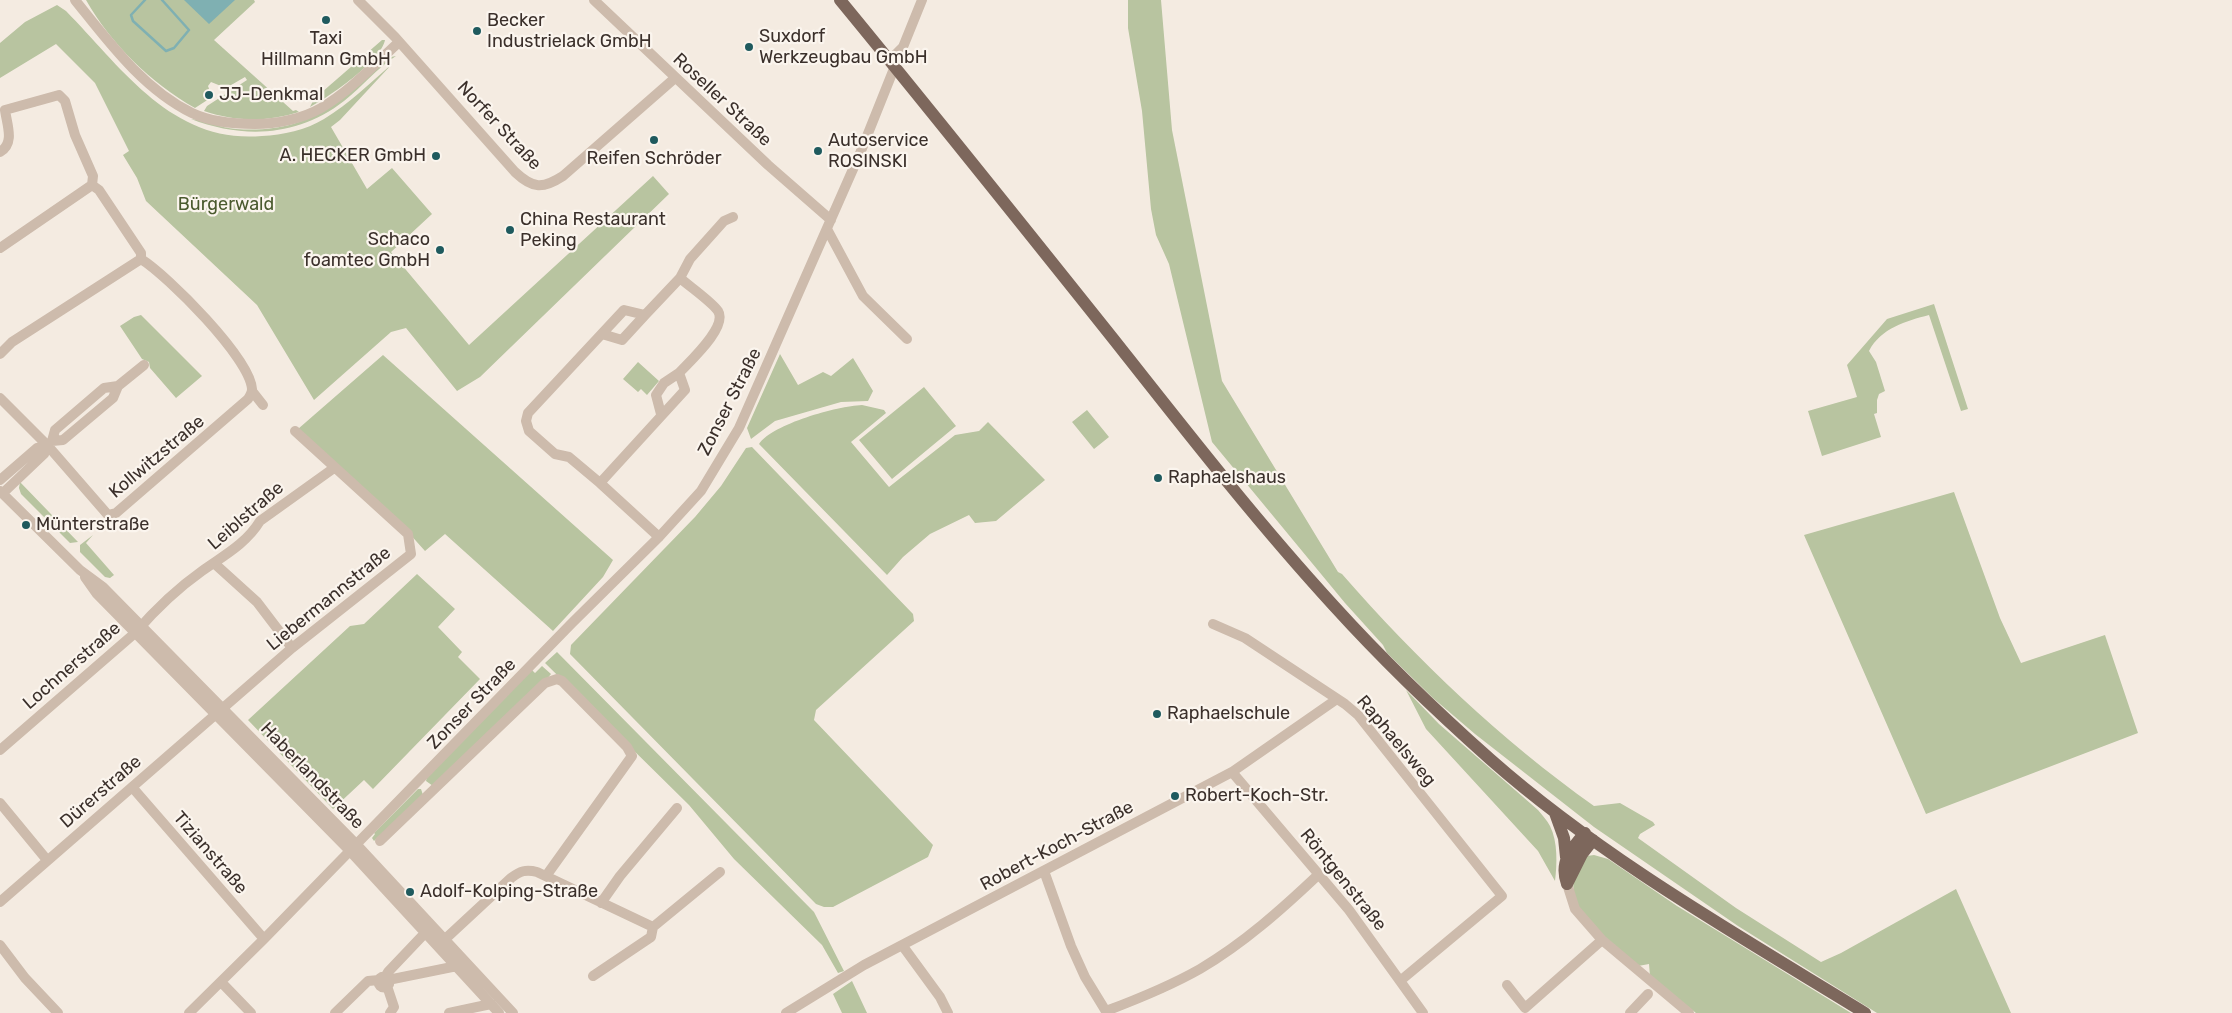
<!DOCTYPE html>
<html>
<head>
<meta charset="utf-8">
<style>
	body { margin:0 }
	canvas { display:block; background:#f4ebe1 }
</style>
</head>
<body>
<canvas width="2232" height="1013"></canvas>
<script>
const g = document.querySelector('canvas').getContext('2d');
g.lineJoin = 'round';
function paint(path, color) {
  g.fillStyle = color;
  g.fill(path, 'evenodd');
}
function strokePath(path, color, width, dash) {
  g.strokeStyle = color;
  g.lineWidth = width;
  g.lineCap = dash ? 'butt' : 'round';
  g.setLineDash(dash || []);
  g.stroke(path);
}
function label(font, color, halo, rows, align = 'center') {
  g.font = font + ' Rubik,sans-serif';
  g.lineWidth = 4.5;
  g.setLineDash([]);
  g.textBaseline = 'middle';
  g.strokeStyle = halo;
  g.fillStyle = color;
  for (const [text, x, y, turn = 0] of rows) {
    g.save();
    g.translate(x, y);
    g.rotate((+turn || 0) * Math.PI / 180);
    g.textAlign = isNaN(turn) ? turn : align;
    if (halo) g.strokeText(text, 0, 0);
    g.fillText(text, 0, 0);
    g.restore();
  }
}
paint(new Path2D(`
	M86,0h168l1,2 -41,38 79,71 3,-1 3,2c-32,10 -63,10 -95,-1l3,-5 40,-26 -2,-3 -19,11 -15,-6 -3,4 4,11 -17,11c-44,-25 -84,-64 -109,-108z
	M1128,0h33l11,130 50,251 116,191 4,2c75,86 159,166 252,232l26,-3 33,19 2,3 -15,9 -2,4 98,70 85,54 20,-9 115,-64 55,124h-134l-139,-87 -144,-99 -119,-93 -42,-36 -46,-45 -4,-8 -38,-42 -133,-161 -43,-178 -13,-29 -5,-26 -9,-98 -14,-83z
	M57,5l9,6c56,57 106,133 196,125 21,-1 44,-6 62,-17 25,-15 46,-36 68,-55l-52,56 -9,7 36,62 25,-21 40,46 -41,38 78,93 184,-169 16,18 -189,183 -23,14 -51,-63 -15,4 -77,68 -57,-95 -111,-104 -9,-23 -14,-23 6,-4 -34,-68 -39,-39 -56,34v-35l25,-21z
	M382,40h3c-4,21 -56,57 -75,67l4,-8z
	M396,56c-19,12 -34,31 -52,45 -46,36 -101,38 -153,18 15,1 29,9 45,10 77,5 100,-28 155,-72z
	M1934,304l34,105 -7,2 -32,-96c-23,6 -48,13 -60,36l7,11 9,29 -6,3 -2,6v13l-3,1 7,23 -59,19 -14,-45 49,-14 -10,-32 40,-46z
	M141,315l61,61 -26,22 -26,-30 -1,-6 -7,-3 -22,-33 14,-9z
	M780,354l18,31 25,-13 8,4 22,-18 20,33 -5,10 -27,1 -66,19 -24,18 -4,-11z
	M383,355l230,205 -10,17 -50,54 -108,-97 -20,17 -26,-29 -101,-93z
	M638,362l21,19 -12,14 -6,-6 -3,3 -15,-13z
	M924,387l32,39 -64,53 -33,-39z
	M862,405l22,5 2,3 -35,29 38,45 66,-52 24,-4 9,-9 57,58 -49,41 -21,2 -6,-8 -39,19 -27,23 -16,18 -128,-131c14,-20 78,-38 103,-39z
	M1087,410l22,27 -15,12 -22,-27z
	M752,447l161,167 1,7 -98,89 -2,10 119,125 -5,12 -95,50h-9l-8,-3 -246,-250 1,-9 124,-128 26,-31 25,-38z
	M20,482l58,60 -8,1 -49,-49 -2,-6z
	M1954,492l46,126 21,45 84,-28 33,98 -212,81 -122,-279z
	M93,535l-7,8 28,32 -4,3 -5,-1 -25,-25v-7z
	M417,574l38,35 -17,18 24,25 -4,5 22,22 -107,110 -9,-9 -31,29 -85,-89 102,-94 14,-2z
	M557,652l257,260 30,59 -6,2 -16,-28 -88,-86 -45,-54 -144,-142z
	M542,666l9,8 -4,5 -114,107 -7,-5 1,-4 105,-107 3,3z
	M1406,690l33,34 99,86c4,5 9,10 12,16 8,16 7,38 5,55l-17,-30 -112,-122z
	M418,789h3l2,6 -49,46 -2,-3 3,-4 -1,-1z
	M1594,855l14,4 69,47 174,107h-155l-46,-37 -1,-12 -11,2c-22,-18 -71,-54 -64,-86 2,-8 9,-17 13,-24z
	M852,981l15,32h-25l-9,-19z`), '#b8c4a0');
paint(new Path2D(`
	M184,0h51l-26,24z`), '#7fb0b2');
strokePath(new Path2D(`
	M145,0l-14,15 2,6 33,30 8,-3 15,-18 -27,-30`), '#7fb0b2', 2.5);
strokePath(new Path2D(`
	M75,0c33,41 68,89 117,113 19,9 42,11 63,11 21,0 47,-5 66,-16 29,-17 53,-43 78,-66
	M358,0l37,37 120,135c18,17 28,17 48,4l112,-98
	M594,0l174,165 63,55
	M890,60l13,-13 19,-47
	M0,152c15,-9 7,-27 5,-42l54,-15 6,6 10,34 18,41 -1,9
	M827,229l36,67 44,43
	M0,248l92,-63 7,5 42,63v6
	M602,334l20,6 23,-25
	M0,354l12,-12 129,-83c27,17 109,99 111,130 0,4 -2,7 -4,10l-132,114 -8,2 -60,-69 -48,-48
	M252,391l11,14
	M661,414l-5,-19 8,-12 15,-10
	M52,441l3,-11 49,-42 14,-2
	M0,480l37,-32 11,-2
	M600,483l85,-93 -6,-17c11,-12 49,-46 39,-62 -6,-9 -29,-25 -38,-33
	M0,491l80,79 23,17 253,257 157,169
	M3,493l41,-39 4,-8 4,-5 11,-1 50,-42 5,-12 26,-21
	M659,537l-59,-54 -31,-26 -14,-3 -26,-23 -3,-10 2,-8 96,-103 21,5 35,-37 10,-19 34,-38 9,-4
	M215,564l42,38 35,46
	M85,577l12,17 253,257 149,162
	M1213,624l32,14 100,66 13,11 144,181 -102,85
	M0,750l135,-117c19,-22 43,-45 67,-62 21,-15 44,-27 58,-50l74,-53
	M1232,772l117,138 74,103
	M132,787l132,152
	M0,803l47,57
	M380,841l165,-158 12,-4 5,2 65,66 5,9 -86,120
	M1044,871l27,75 14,31 22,36
	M1567,884l8,25 27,31 87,73
	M0,902l292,-254 119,-94 -3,-20 -113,-103
	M601,903l19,-27 57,-68
	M653,927l67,-55
	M442,942l69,-64c9,-7 15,-9 26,-6l116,55
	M0,945l25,33 33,35
	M902,945l38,52 8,16
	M593,976l58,-39 2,-10
	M378.5 982a5.5 5.5 0 1 1 11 0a5.5 5.5 0 1 1-11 0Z
	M385,977l3,-5 38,-40
	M388,980l69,-14
	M221,982l30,31
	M1507,985l18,23 77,-68
	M387,986l7,21 -4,6
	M1106,1011c32,-12 64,-25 94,-42 44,-26 82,-60 119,-95
	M189,1013l75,-74 308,-316 87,-86 42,-46 38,-63 122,-277 34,-85
	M335,1013l33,-32 11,-1
	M449,1013l42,-9
	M786,1013l78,-48 368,-193 105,-73
	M1630,1013l18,-19`), '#cdbbac', 10);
strokePath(new Path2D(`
	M840,0c93,113 184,227 275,341 71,90 142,181 219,265 49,54 102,105 156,153 112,99 248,176 375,254
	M1555,813l9,25 2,19
	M1567,884c-8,-22 4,-35 18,-51
	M1567,884l15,-30 11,-14`), '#7d675c', 12);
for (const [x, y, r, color] of [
	[326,20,5,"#1f5a5e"],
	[477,31,5,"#1f5a5e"],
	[749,47,5,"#1f5a5e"],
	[209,95,5,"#1f5a5e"],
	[654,140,5,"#1f5a5e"],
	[818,151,5,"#1f5a5e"],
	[436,156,5,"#1f5a5e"],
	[510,230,5,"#1f5a5e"],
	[440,250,5,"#1f5a5e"],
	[1158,478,5,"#1f5a5e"],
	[26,525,5,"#1f5a5e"],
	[1157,714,5,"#1f5a5e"],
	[1175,796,5,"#1f5a5e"],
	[410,892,5,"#1f5a5e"]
]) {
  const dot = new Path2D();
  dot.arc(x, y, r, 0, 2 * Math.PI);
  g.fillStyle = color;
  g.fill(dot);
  strokePath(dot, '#fbf5ee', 2);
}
label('18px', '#3b302b', '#fbf5ee', [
	["Becker",487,21],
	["Industrielack GmbH",487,42],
	["Suxdorf",759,37],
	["Werkzeugbau GmbH",759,58],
	["Taxi",326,39,"center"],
	["Hillmann GmbH",326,60,"center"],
	["JJ-Denkmal",219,95],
	["Autoservice",828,141],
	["ROSINSKI",828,162],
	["A. HECKER GmbH",426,156,"right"],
	["Reifen Schröder",654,159,"center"],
	["China Restaurant",520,220],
	["Peking",520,241],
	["Schaco",430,240,"right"],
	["foamtec GmbH",430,261,"right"],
	["Raphaelshaus",1168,478],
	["Münterstraße",36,525],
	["Raphaelschule",1167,714],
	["Robert-Koch-Str.",1185,796],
	["Adolf-Kolping-Straße",420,892]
], 'left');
label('18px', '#3b302b', '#fbf5ee', [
	["Roseller Straße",722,100,43],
	["Norfer Straße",499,126,47],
	["Zonser Straße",730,402,-63],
	["Kollwitzstraße",157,457,-40],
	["Leiblstraße",246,516,-41],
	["Liebermannstraße",329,599,-39],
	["Lochnerstraße",72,666,-41],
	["Zonser Straße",472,704,-46],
	["Raphaelsweg",1396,741,50],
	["Haberlandstraße",312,776,46],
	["Dürerstraße",101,792,-41],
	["Robert-Koch-Straße",1057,846,-28],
	["Tizianstraße",210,853,49],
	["Röntgenstraße",1343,880,51]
]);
label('18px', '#4a5a2e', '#fbf5ee', [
	["Bürgerwald",226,205]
]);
</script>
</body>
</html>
